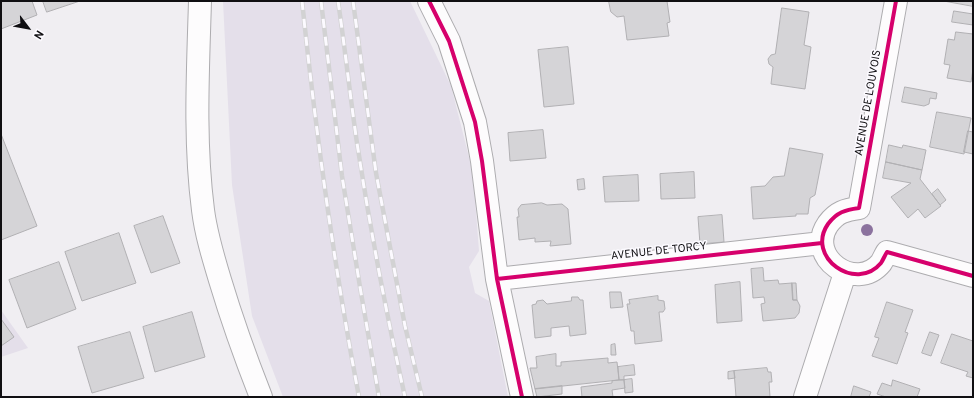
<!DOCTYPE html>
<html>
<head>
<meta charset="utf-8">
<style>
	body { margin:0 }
	#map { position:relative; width:974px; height:398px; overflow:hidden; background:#f0eef2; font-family:Overpass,sans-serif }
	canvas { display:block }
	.frame { position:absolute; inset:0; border:2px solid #100f12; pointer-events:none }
	.north { position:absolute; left:8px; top:8px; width:40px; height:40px; -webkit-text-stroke:3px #fcfaff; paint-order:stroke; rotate:122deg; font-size:11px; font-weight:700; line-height:16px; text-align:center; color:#100f12 }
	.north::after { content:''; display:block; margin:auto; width:14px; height:18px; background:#100f12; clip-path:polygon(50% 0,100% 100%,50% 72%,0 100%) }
</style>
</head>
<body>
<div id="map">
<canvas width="974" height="398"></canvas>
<div class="frame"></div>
<div class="north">N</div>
</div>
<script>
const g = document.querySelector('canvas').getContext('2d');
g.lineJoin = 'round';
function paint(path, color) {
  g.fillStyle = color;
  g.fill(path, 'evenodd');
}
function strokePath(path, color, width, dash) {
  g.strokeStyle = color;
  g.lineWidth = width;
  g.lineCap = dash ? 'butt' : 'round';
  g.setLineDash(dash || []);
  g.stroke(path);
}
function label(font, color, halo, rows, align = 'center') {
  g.font = font + ' Overpass,sans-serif';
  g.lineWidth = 3;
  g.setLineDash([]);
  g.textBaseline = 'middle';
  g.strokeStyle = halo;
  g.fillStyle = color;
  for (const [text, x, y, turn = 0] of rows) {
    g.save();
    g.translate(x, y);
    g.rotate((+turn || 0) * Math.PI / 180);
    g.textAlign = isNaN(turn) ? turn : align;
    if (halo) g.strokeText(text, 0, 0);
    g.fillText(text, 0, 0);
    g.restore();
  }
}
paint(new Path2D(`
	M223,1h187l41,85 22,87 6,78 -10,16 6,26 14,8 19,96h-225l-31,-81 -20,-131z
	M1,310l27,38 -27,9z`), '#e4dfea');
const building = new Path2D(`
	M1,1h31l5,14 -36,14z
	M43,1h37l-33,11z
	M609,1h58l3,21 -3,1 2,13 -42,4 -3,-24 -7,1 -6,-5z
	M944,1h29v5z
	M782,8l27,4 -5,33 7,2 -6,42 -34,-5 2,-17 -4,-3 -1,-5 3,-4 4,-1z
	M954,11l19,3v11l-21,-3z
	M956,32l17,2v35l-2,13 -24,-4 3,-13 -6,-1 4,-25 6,1z
	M568,47l6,57 -30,3 -6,-57z
	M905,87l32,6 -1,6 -6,-1 -1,6 -5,2 -22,-4z
	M937,112l34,6 -7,36 -34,-7z
	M543,130l3,28 -36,3 -2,-28z
	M968,131l5,1v22l-9,-2z
	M1,134l36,92 -36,14z
	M889,145l13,3 1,-3 23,5 -4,20 -36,-8z
	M790,148l33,6 -8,41 -5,3 -2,16h-12v2l-43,3 -2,-32 14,-1 8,-9 11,-1z
	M886,162l36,8 -2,9 21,27 -16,12 -7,-9 -10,9 -17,-21 20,-14 -28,-5z
	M694,172l1,26 -34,1 -1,-25z
	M638,175l1,26 -34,1 -2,-25z
	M584,179l1,10 -7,1 -1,-10z
	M938,189l8,11 -6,5 -8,-11z
	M542,203l5,2 15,-1 6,5 3,35 -21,2 1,-5 -16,1v-4l-16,2 -2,-23h2l-1,-8 3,-4z
	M722,215l2,27 -24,2 -2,-27z
	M163,216l17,47 -29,10 -17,-47z
	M119,233l17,50 -54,18 -17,-49z
	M59,262l17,47 -49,19 -18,-48z
	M763,268l1,13 14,-1 1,4 13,-1 1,17h4l3,6 -1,7 -4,5 -32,3 -2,-17 4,-1 -1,-6 -11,1 -2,-29z
	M740,282l2,39 -25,2 -2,-38z
	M792,283h4l1,17h-4z
	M610,292h11l2,15 -12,1z
	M658,296v4l6,1 1,8 -2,3h-4l3,29 -27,3 -1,-13h-3l-4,-27h3l-1,-4z
	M572,297h6l2,3h3l3,34 -16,2 -1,-10 -18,2v8l-16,2 -3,-33 4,-1 1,-3 6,-1 4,4 24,-3z
	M887,302l26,8 -8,22 3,1 -11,31 -25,-8 7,-18 -4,-1z
	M192,312l13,45 -50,15 -12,-45z
	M1,319l13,18 -13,9z
	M130,332l14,46 -52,15 -14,-46z
	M930,332l9,3 -8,21 -9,-3z
	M952,334l21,7v37l-7,-2 2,-4 -27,-9z
	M615,344l1,11h-5v-10z
	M556,354v12h5v-4l47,-4v5l9,-1 2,18 -84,9 -5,-21h7l-1,-11z
	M634,365l1,10 -11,1v4h-5l-1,-13z
	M767,368l1,4h3l1,10h-3l1,15h-34l-2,-26z
	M734,371l1,7 -7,1v-7z
	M632,379l1,13 -8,1 -1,-13z
	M624,380l1,8 -13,2 1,7h-31l-1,-10 31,-4v-2z
	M893,380l27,9 -3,8h-31l-9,-3 5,-11 9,3z
	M562,386v8l-25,3 -2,-8z
	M854,386l17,6 -2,5h-18z`);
paint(building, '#d5d4d7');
strokePath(building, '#b1b0b3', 1);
const street = new Path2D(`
	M200,1c-2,69 -6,139 3,209 3,24 10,47 17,70 12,40 26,79 41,117
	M429,1l20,40 26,81 7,39 15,118 25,118
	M896,1l-37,207c-14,2 -22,4 -31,16 -23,33 28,69 53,39 2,-3 4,-8 6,-11l86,24
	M497,279l325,-36
	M805,397l40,-124`);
strokePath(street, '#adacaf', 24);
strokePath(street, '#fdfcfd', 22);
const rail = new Path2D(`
	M302,1c14,133 32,265 57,396
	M321,1l21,175 18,111 19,110
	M338,1c7,47 12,95 19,142 13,85 29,170 48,254
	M353,1l23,172 29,153 17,71`);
strokePath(rail, '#d2d2d3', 4.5);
strokePath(rail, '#fcfaff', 3, [9]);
strokePath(new Path2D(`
	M429,1l20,40 26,81 7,39 15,118 25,118
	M896,1l-37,207c-14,2 -22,4 -31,16 -23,33 28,69 53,39 2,-3 4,-8 6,-11l86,24
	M497,279l325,-36`), '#d6006c', 4);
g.fillStyle = '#8b729e';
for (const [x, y] of [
	[867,230]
]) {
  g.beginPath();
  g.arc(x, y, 6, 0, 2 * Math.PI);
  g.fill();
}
label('11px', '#100f12', '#fcfaff', [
	["AVENUE DE LOUVOIS",869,103,-80],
	["AVENUE DE TORCY",659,252,-6]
]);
</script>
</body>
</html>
